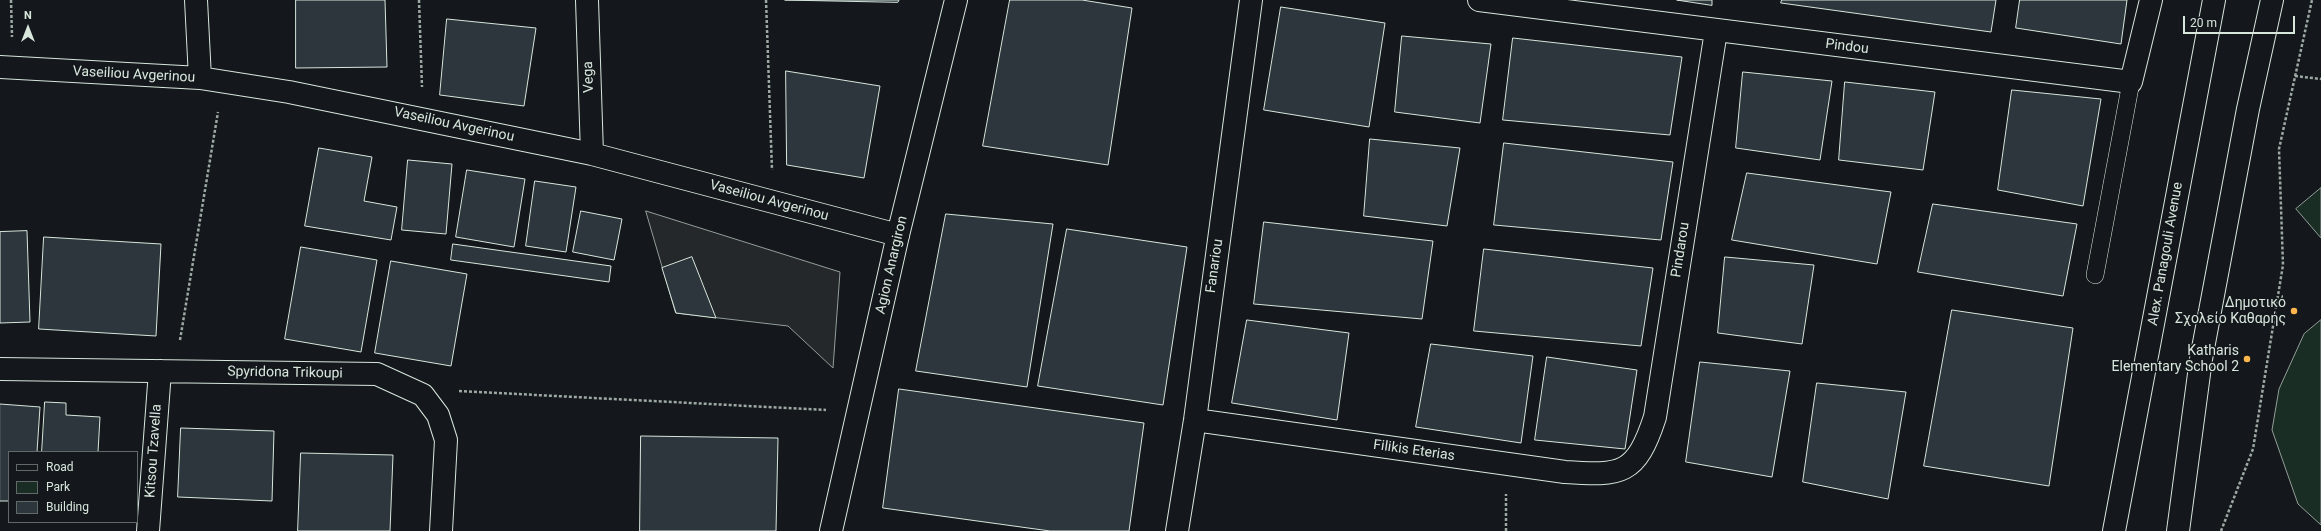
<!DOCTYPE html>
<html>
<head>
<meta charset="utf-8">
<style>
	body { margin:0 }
	#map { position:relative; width:2321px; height:531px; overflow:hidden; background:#14181c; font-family:Roboto,sans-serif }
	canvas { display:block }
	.legend { position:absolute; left:8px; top:451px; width:130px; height:72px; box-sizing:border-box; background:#14181c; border:1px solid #626a69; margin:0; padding:5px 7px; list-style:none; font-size:12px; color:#d8e6dc }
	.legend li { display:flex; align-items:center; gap:8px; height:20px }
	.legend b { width:20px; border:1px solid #626a69 }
	.north { position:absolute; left:8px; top:8px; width:40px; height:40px; -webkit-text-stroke:3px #14181c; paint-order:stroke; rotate:0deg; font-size:11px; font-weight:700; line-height:16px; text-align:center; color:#d8e6dc }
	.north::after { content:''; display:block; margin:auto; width:14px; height:18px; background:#d8e6dc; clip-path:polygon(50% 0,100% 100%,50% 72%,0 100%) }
	.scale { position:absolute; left:2183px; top:16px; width:112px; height:18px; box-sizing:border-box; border:2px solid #d8e6dc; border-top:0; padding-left:5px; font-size:12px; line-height:14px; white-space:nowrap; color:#d8e6dc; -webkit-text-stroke:3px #14181c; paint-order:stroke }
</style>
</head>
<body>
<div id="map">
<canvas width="2321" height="531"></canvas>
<ul class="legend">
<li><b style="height:5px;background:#14181c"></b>Road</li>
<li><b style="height:11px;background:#1a2d24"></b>Park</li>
<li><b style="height:11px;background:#2c363c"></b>Building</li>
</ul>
<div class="north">N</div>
<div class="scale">20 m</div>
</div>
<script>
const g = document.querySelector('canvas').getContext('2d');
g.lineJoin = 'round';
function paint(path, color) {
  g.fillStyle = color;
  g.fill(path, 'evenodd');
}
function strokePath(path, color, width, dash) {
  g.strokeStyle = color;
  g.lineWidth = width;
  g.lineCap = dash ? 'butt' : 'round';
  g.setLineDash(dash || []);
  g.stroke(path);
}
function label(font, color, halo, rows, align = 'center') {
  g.font = font + ' Roboto,sans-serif';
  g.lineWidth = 3;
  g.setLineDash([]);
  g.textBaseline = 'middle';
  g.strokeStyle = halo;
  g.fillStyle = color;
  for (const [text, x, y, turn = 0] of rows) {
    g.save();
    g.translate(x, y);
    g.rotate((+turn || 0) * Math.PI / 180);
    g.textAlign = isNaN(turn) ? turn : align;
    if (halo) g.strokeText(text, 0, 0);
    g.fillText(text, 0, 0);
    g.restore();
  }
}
const green = new Path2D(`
	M2321,188v50l-25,-29z
	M2321,320v205l-23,-21 -26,-74 7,-41 25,-55z`);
paint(green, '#1a2d24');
strokePath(green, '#939e99', 1);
const parking = new Path2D(`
	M646,211l194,61 -7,96 -45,-42 -112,-13z`);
paint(parking, '#24282b');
strokePath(parking, '#939e99', 1);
const building = new Path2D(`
	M296,0h89l2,67 -91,1z
	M785,0h114l-1,2z
	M1010,0h72l50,8 -24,157 -125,-19z
	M1677,0h35v5z
	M1782,0h214l-5,32 -210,-29z
	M2020,0h107l-6,44 -105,-16z
	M1281,7l104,16 -16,104 -105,-17z
	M447,19l89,9 -12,78 -84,-11z
	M1402,36l89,8 -11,79 -85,-11z
	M1513,38l169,19 -12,78 -167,-15z
	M786,71l94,15 -16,92 -77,-13z
	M1743,72l89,9 -12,79 -84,-12z
	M1845,82l90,10 -12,78 -84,-10z
	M2012,90l89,9 -18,107 -85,-16z
	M1370,139l90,9 -13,78 -83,-10z
	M1504,143l169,19 -12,78 -167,-15z
	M319,148l53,9 -8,44 33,6 -6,33 -86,-14z
	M408,160l44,4 -6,70 -44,-4z
	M467,170l58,9 -11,68 -58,-10z
	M1747,173l144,19 -14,72 -145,-24z
	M535,181l41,6 -10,65 -40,-6z
	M1933,204l144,20 -14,72 -145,-24z
	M581,211l41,8 -8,41 -41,-8z
	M946,214l107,10 -26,163 -111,-16z
	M1264,222l169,19 -11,78 -168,-15z
	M1067,229l120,18 -24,158 -125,-19z
	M27,231l3,91 -30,1v-91z
	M44,237l117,7 -5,92 -117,-7z
	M453,244l158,22 -2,16 -158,-22z
	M301,247l76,13 -16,92 -76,-13z
	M1484,249l169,19 -12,78 -167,-15z
	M692,257l24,61 -40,-5 -14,-45z
	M1725,257l89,8 -12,79 -84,-11z
	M391,261l76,13 -16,92 -76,-13z
	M1952,310l121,18 -24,158 -125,-20z
	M1247,320l102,13 -12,87 -105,-17z
	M1431,344l102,12 -12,87 -105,-16z
	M1547,357l90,13 -12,79 -90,-9z
	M1700,362l90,9 -18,106 -86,-15z
	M1817,383l89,9 -18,107 -85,-17z
	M899,389l245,34 -15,108h-79l-167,-23z
	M45,402l21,1v12l34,2 -2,35h-56z
	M0,404l40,3 -3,45h-28v49h-9z
	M181,428l93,3 -2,70 -94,-4z
	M641,436l137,2 -2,93h-136z
	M301,453l92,2 -3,76h-92z`);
paint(building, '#2c363c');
strokePath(building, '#d8e6dc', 1);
const service = new Path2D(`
	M2095,275l36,-193`);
const minor = new Path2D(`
	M196,0l4,78
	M587,0l5,154
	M1479,0l652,82 20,-82
	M0,67l200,11 89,14 303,62 306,81
	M0,369l377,5 46,21 15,20 8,25 -5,91
	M1195,420l370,52c57,4 71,3 90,-55l61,-386
	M148,531l12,-160
	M1177,531l18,-111 56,-420`);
const tertiary = new Path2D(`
	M831,531l67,-296 58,-235`);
const secondary = new Path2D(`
	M2114,531l100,-531
	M2178,531l23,-172 47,-250 24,-109`);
strokePath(service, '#d8e6dc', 18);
strokePath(minor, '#d8e6dc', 24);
strokePath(tertiary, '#d8e6dc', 24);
strokePath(secondary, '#d8e6dc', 24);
strokePath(new Path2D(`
	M11,0l1,37
	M419,0l3,87
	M766,0l6,170
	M2295,76l26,3
	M180,340l38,-228
	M459,391l367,19
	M1506,531v-37
	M2221,531l32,-82 30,-184 -4,-116 33,-149`), '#9da8a2', 2.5, [3, 2]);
strokePath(service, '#14181c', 17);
strokePath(minor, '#14181c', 22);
strokePath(tertiary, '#14181c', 22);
strokePath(secondary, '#14181c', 22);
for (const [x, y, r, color] of [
	[2294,311,4,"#ffb74d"],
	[2247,359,4,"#ffb74d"]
]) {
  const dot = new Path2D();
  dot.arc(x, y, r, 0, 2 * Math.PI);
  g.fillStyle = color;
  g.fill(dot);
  strokePath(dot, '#14181c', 1.5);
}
label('14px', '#d8e6dc', '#14181c', [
	["Pindou",1847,47,7],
	["Vaseiliou Avgerinou",134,75,3],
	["Vega",589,77,-92],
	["Vaseiliou Avgerinou",454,125,12],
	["Vaseiliou Avgerinou",769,201,15],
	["Pindarou",1681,250,-81],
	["Alex. Panagouli Avenue",2166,254,-80],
	["Agion Anargiron",892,265,-77],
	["Fanariou",1215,266,-82],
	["Spyridona Trikoupi",285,373,1],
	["Kitsou Tzavella",154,451,-86],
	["Filikis Eterias",1414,451,8]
]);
label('14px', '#d8e6dc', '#14181c', [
	["Δημοτικό",2286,303],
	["Σχολείο Καθαρής",2286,319],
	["Katharis",2239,351],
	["Elementary School 2",2239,367]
], 'right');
</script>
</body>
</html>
